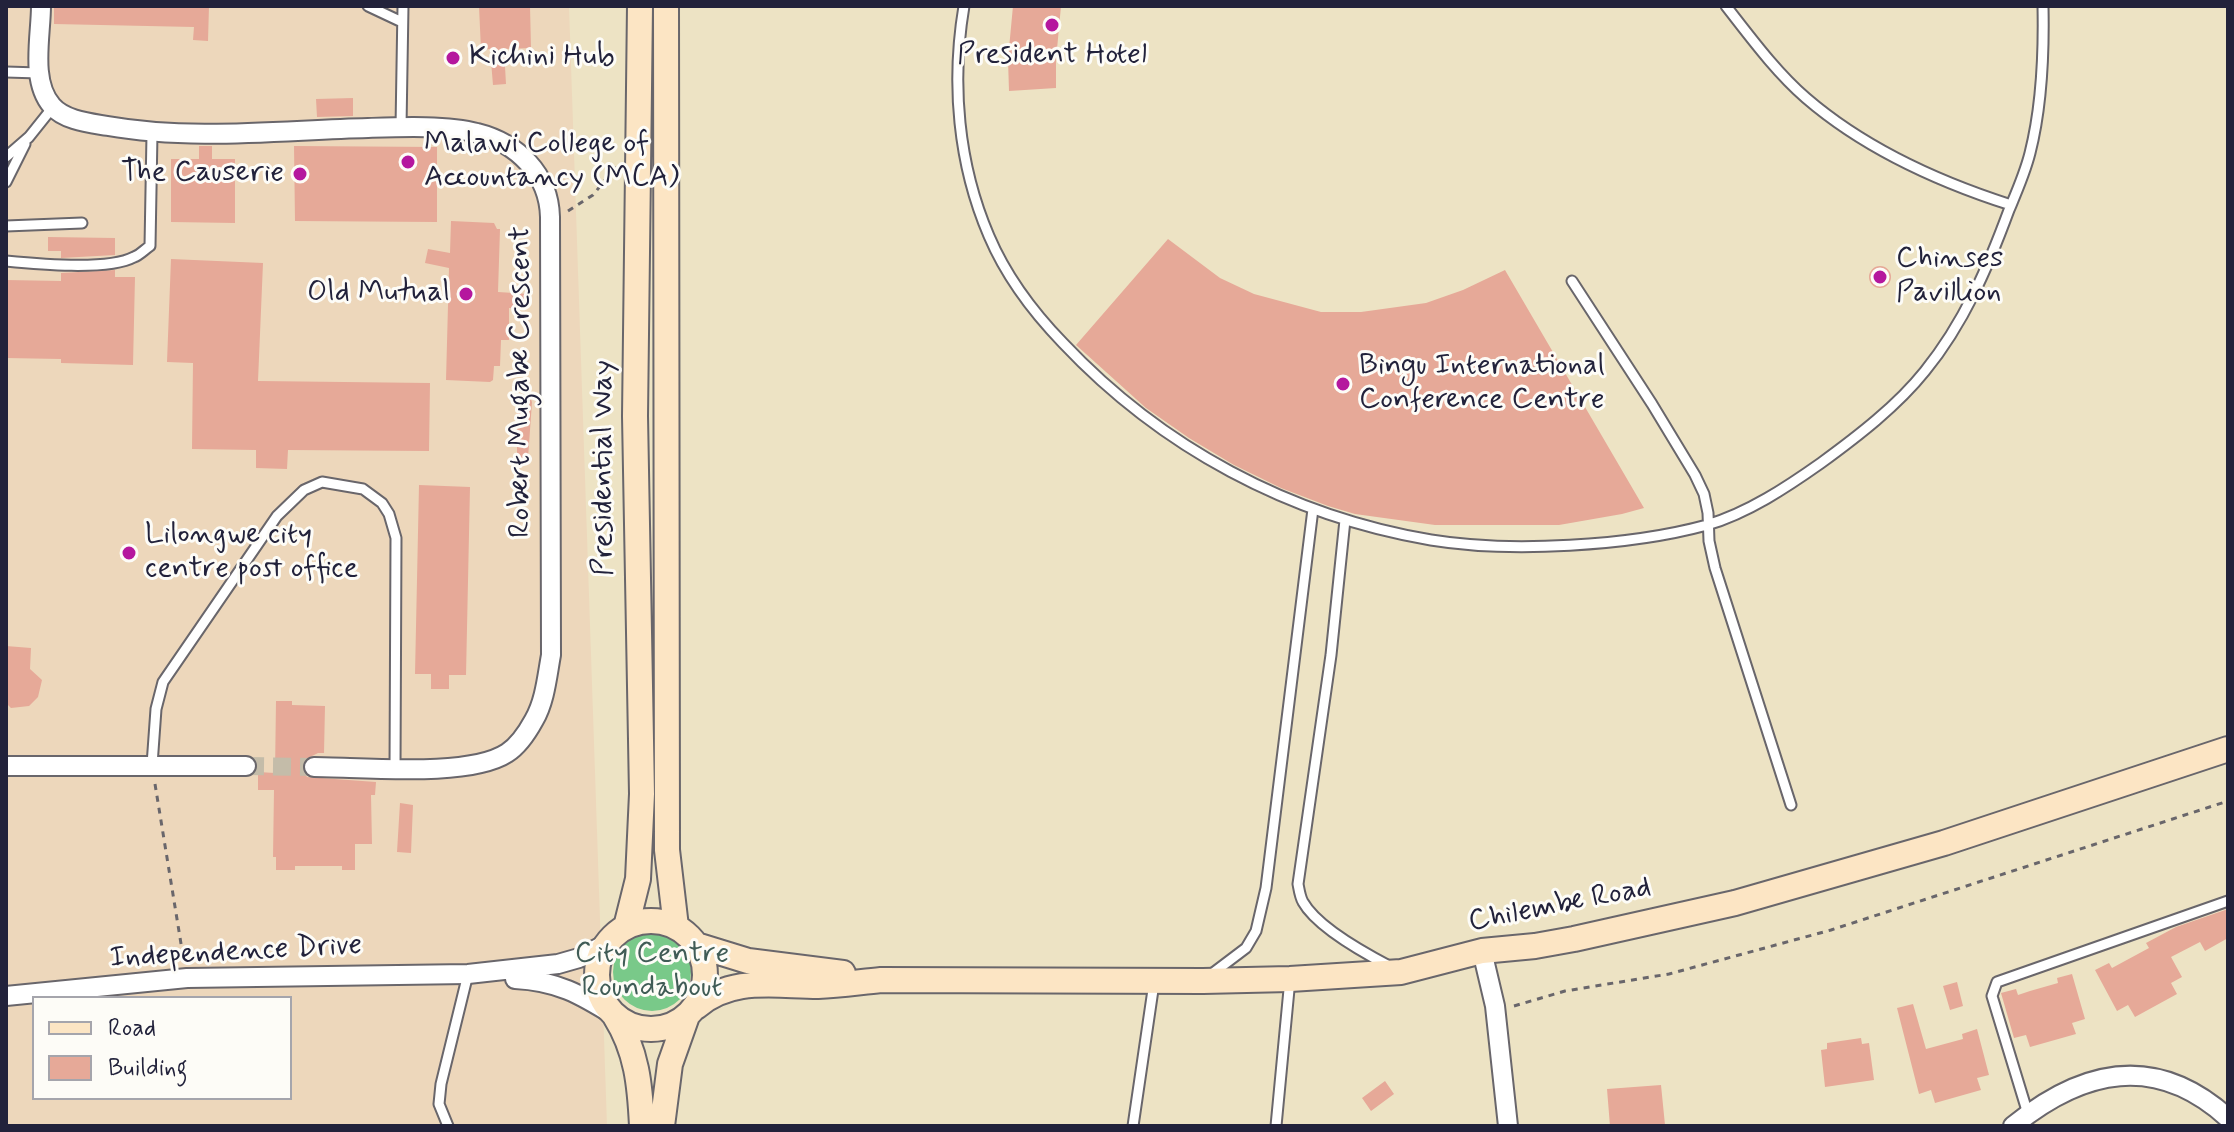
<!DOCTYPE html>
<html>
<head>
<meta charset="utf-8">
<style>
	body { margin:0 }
	#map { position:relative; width:2234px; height:1132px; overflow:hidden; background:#ede3c4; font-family:Mynerve,sans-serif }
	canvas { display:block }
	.frame { position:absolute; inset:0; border:8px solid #22223b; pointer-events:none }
	.legend { position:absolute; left:32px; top:996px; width:260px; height:104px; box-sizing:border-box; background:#fdfcf7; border:2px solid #a5a5ac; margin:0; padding:10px 14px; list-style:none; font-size:24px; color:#22223b }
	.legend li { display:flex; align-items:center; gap:16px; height:40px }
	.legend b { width:40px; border:2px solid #a5a5ac }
</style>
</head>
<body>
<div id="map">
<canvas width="2234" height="1132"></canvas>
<div class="frame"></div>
<ul class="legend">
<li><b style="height:10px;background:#fce5c4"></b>Road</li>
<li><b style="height:22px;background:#e6a998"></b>Building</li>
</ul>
</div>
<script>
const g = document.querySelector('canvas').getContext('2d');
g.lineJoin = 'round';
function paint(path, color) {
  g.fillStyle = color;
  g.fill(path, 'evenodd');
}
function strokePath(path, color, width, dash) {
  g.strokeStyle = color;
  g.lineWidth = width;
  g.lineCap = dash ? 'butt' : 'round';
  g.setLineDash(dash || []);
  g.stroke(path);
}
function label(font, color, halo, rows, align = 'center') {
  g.font = font + ' Mynerve,sans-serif';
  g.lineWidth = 6;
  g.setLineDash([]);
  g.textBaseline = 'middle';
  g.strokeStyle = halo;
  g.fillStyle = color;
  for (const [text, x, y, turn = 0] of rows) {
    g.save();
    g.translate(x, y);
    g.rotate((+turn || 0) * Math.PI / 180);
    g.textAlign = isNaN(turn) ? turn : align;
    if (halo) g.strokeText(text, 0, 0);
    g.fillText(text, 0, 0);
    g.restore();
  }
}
paint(new Path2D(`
	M6,6h563l38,1120h-601zM34,998h256v100h-256z`), '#edd7bb');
paint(new Path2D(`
	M613 972a39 39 0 1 1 78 0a39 39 0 1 1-78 0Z`), '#79c989');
paint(new Path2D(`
	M54,6h155l-1,35 -15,-1 1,-13 -140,-3z
	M479,6h51l1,42 -27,1 2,35 -13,1 -3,-36 -9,1z
	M1013,6h48l-5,54v28l-47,3 -1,-32z
	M353,98v18l-36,1 -1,-18z
	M199,146h13v13h23v64l-64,-1v-63h28z
	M294,146l143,1v75l-142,-1z
	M451,221l43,2 3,6h3l-2,63 31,2 -1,15 -19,-1v32h-8l-1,26h-6l-1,14 -3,2 -44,-2 3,-112 -24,-5 3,-14 22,4z
	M48,237l67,1v17l-54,3v-7h-13z
	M1168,239l52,39 34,16 67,18h40l65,-9 37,-13 42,-20 139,238 -22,6 -63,11h-124l-80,-11 -27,-8 -47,-18 -47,-23 -45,-27 -43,-30 -70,-63z
	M171,259l92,4 -5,118 172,2 -1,68 -141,-1 -1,19 -31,-1v-18l-64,-1 1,-86 -26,-1z
	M1869 277a11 11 0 1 1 22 0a11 11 0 1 1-22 0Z
	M115,270v7h20l-2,88 -72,-2v-4l-55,-1v-78l55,1v-8z
	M517,397h13l2,5 -4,56 -11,-1z
	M419,485l51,2 -4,188h-17v14h-18v-15h-16z
	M6,646l25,2 -1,21 12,11 -4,17 -9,9 -18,2 -5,-5z
	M276,701h16v4l33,1 -1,47h-6l-14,7 -2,8 5,9 69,5 -1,13h-4l1,49h-17v26h-13v-4h-47v4h-19v-13h-3l1,-67h-16v-18l17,1z
	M400,803l13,2 -2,48 -14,-1z
	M2228,909v29l-23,13 -5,-9 -29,15 11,20 -11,6 6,11 -42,23 -7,-12 -11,6 -22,-41 14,-7 3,5 37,-20 -3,-5 30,-16z
	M2072,974l13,45 -13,4 4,11 -46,13 -4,-12 -12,3 -13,-45 15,-4 2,6 12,-4 28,-8 -1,-5z
	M1957,982l6,24 -13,4 -7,-24z
	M1913,1004l13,45 37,-10 -1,-5 15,-5 12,46 -12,3 4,12 -46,13 -4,-13 -12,4 -22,-86z
	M1861,1038l1,6 7,-1 5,37 -49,7 -4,-37 6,-1v-6z
	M1385,1081l9,13 -23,17 -9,-13z
	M1661,1085l4,40 -55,1 -3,-37z`), '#e6a998');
strokePath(new Path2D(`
	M246,766l68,1`), '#c4bca9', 18, [18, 9]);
const service = new Path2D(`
	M368,6l34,16
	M964,6c-13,77 -6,158 25,230 17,40 44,76 74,107 98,104 226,173 368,197 79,13 199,6 276,-15 41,-12 80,-38 114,-62 37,-27 76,-57 104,-92 39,-48 63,-104 84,-161 8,-19 16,-37 21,-57 12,-47 14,-99 13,-147
	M1726,6c25,32 50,66 80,92 58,50 133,84 205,107
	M6,72l33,1
	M401,127l2,-121
	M6,157l23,-20 24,-30
	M6,182l19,-38
	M6,226l76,-3
	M6,261c30,3 102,10 128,-4 6,-2 11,-8 16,-11l2,-112
	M1572,281l80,123 43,71 9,19 4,19 1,28 6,27 76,237
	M1345,520l-14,135 -33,229c1,5 2,13 5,18 14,25 63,52 88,65
	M152,765l4,-56 7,-27 114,-166 27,-26 18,-8 41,7 19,14 7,11 7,24 -1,230
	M1209,976l37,-28 10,-17 10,-43 47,-379
	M2028,1114l-36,-118 5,-14 231,-81
	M448,1126l-9,-22 2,-20 27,-110
	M1133,1126l21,-143
	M1276,1126l14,-147`);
const minor = new Path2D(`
	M41,6c0,30 -11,75 11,100 13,15 39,17 56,20 85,15 175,4 260,2 31,-1 80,-3 109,5 40,10 72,41 73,84l1,438c-4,22 -6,46 -17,65 -6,11 -16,26 -27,33 -38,25 -146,14 -193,14
	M6,766h240
	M1482,951l13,55 13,120
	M515,979c42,2 65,15 100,37
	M6,996l181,-18 281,-4 90,-10 21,-6 27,-14
	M2013,1126c70,-57 143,-73 215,-8`);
const secondary = new Path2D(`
	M666,6l1,844 9,77
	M597 975a54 54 0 1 1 108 0a54 54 0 1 1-108 0Z
	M626,927l12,-48 4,-85 -7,-378 5,-410
	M696,945l52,16 95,12
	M696,1007c35,-31 79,-21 122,-21 21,-1 42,-4 63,-6l322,1 87,-2 111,-7 81,-21 53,-5 39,-7 161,-36 209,-60 284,-94
	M615,1016c22,35 25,69 27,110
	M662,1126l8,-62 17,-48`);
strokePath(service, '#69666b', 13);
strokePath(minor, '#69666b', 22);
strokePath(secondary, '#69666b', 28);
strokePath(new Path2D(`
	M568,211l25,-16 24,-30
	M155,784l29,178
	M1514,1006l51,-15 104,-17 162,-44 397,-129`), '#69666b', 3, [6, 6]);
strokePath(service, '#fff', 9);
strokePath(minor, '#fff', 18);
strokePath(secondary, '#fce5c4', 24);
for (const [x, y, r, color] of [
	[1052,25,8,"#b5179e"],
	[453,58,8,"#b5179e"],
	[408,162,8,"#b5179e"],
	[300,174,8,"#b5179e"],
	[1880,277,8,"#b5179e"],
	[466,294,8,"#b5179e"],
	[1343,384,8,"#b5179e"],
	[129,553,8,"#b5179e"]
]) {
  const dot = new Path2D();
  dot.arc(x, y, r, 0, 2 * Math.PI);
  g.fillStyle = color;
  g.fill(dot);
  strokePath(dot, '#fdfcf7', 3);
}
label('30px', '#22223b', '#fdfcf7', [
	["President Hotel",1052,56,"center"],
	["Kichini Hub",469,58],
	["Malawi College of",424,145],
	["Accountancy (MCA)",424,179],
	["The Causerie",284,174,"right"],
	["Chinses",1896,260],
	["Pavillion",1896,294],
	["Old Mutual",450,294,"right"],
	["Bingu International",1359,367],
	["Conference Centre",1359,401],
	["Lilongwe city",145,536],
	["centre post office",145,570]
], 'left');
label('30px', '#22223b', '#fdfcf7', [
	["Robert Mugabe Crescent",522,382,-90],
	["Presidential Way",605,468,-90],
	["Chilembe Road",1560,906,-11],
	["Independence Drive",236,953,-3]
]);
label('30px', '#405c56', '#fdfcf7', [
	["City Centre",652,955],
	["Roundabout",652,989]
]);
</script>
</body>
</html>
